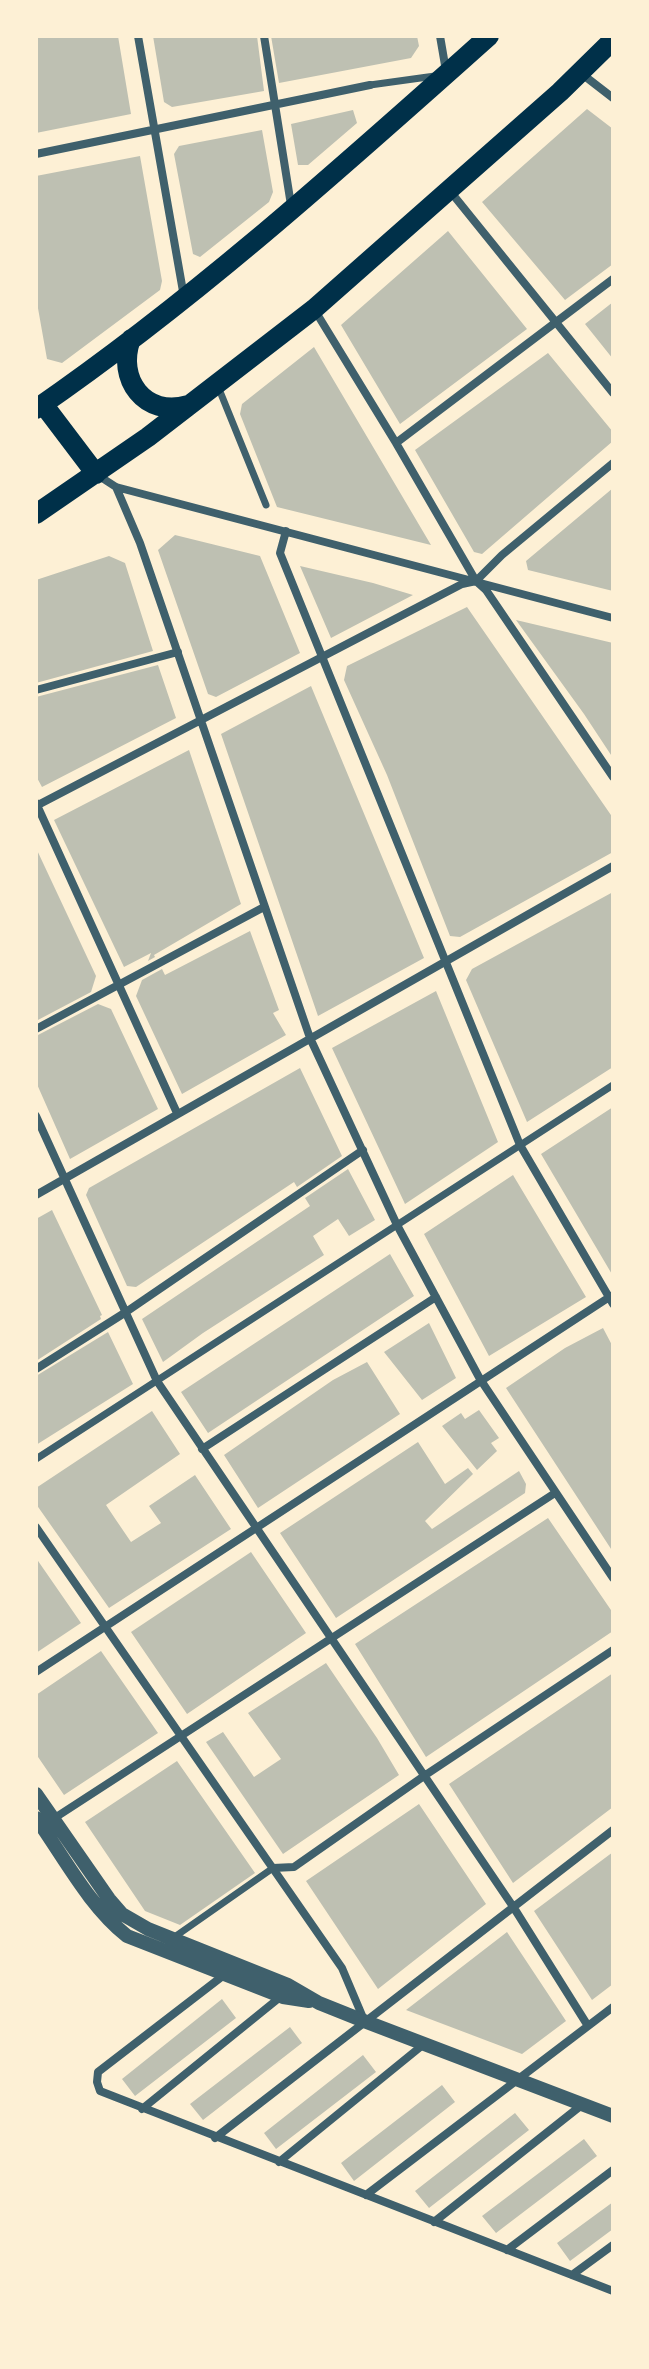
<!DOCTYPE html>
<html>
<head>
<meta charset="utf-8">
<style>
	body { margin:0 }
	#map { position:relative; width:649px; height:2369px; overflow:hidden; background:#fdf0d5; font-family:"DM Sans",sans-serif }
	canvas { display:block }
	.frame { position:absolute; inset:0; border:38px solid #fdf0d5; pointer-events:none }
</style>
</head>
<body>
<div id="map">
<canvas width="649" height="2369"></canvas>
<div class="frame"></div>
</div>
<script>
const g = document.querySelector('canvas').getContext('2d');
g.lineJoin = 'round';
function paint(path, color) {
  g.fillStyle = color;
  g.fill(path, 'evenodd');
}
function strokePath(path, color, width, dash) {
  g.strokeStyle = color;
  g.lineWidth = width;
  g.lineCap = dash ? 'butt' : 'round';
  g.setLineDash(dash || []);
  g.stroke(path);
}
paint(new Path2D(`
	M36,36h82l13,78 -95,19z
	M153,36h104l7,55 -92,16 -8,-5z
	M271,36h146l2,10 -8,12 -132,25z
	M587,109l26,20v135l-48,36 -83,-98z
	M353,110l4,13 -49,42h-10l-7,-41z
	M262,130l11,62 -4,10 -69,55 -7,-3 -19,-100 5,-8z
	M140,156l22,125 -2,9 -98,73 -15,-4 -11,-62v-121z
	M448,231l79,98 -127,95 -59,-99z
	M613,302v57l-28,-35z
	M314,347l117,198 -154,-38 -37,-93 2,-10z
	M548,353l65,79v9l-131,113 -8,-2 -59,-102z
	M613,488v103l-85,-21 -2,-9z
	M175,535l85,21 40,97 -84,44 -8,-3 -50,-144z
	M109,556l16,7 28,88 -117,32v-103z
	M300,566l73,17 40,12 -82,43z
	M467,607l146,211v34l-153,85 -10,-1 -63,-161 -43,-95 3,-14z
	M516,620l97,23v115l-29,-44z
	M158,665l18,53 -134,69 -6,-11v-79z
	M311,686l113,272 -106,58 -97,-282z
	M189,750l52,154 -87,51 1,2 -7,4 3,-8 -27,14 -70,-147z
	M36,848l60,128 -5,16 -55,29z
	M613,892v175l-86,55 -61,-142 6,-11z
	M250,931l29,79 -6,3 13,22 -104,59 -46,-98 6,-16 20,-11 3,6z
	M436,991l62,151 -93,62 -73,-156z
	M98,1004l13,5 47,100 -88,50 -34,-77v-46z
	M300,1068l42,88 -45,31 -3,-5 -158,105 -9,-1 -41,-91 3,-7z
	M613,1107v169l-72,-122z
	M348,1169l27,51 -26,16 -11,-17 -25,17 11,19 -121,78 -40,29 -21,-43 168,-113 -5,-8z
	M513,1175l73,122 -97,59 -65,-122z
	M52,1210l50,105 -2,1 1,3 -65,42v-142z
	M390,1254l24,42 -206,137 -27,-41z
	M429,1323l27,55 -34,22 -38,-48z
	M603,1328l10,19v205l-107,-164 59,-40z
	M108,1332l25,52 -97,61v-69z
	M367,1362l33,52 -142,94 -34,-53 109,-75z
	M479,1410l20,28 -8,5 6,8 -20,19 -35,-44 19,-13 4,6z
	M152,1411l28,43 -74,51 10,15 15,22 30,-19 -12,-17 46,-31 36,54 -122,79 -73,-104v-16z
	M418,1442l27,42 23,-16 5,6 -48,47 7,8 87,-58 7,13 -1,9 -189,125 -56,-85z
	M548,1518l65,95v18l-187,126 -71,-113z
	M251,1552l55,81 -119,81 -56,-82z
	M36,1558l45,65 -45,30z
	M101,1651l57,82 -94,62 -28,-41v-59z
	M326,1663l51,75 22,37 -116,79 -77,-112 17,-10 31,45 27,-18 -33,-46z
	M613,1673v134l-100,76 -64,-99z
	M177,1761l78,112 -75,52 -35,-14 -60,-89z
	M419,1804l67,100 -108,85 -72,-108z
	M613,1852v132l-21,16 -58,-89z
	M507,1932l59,89 -44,33 -116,-44z
	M222,1999l14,19 -101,78 -13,-17z
	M290,2027l12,16 -99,77 -13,-16z
	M363,2055l13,17 -100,77 -12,-16z
	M442,2085l13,17 -101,79 -13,-18z
	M515,2113l14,17 -100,78 -14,-17z
	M584,2139l13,17 -101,77 -14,-17z
	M613,2202v27l-43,32 -13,-18z`), '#bec0b2');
strokePath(new Path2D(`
	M370,85l65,-9
	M217,384l49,121
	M36,1459l577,-374
	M173,1938l100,-70`), '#3f606c', 7);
strokePath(new Path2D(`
	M138,36l46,261
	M264,36l27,169
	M440,36l6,35
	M582,74l31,24
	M36,154l334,-69
	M450,191l163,202
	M314,309l82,134 80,138 10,9 127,187
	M396,443l217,-164
	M96,474l20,13 497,131
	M116,487l24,56 170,495 87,187 83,154 133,199
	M286,531l-6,22 240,592 93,159
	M36,690l142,-38
	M36,803l141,310
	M36,806l426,-222 14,-3 26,-26 111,-92
	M36,1029l228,-122
	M36,1116l121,265 357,527 74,118
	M36,1195l577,-329
	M36,1369l90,-57 237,-162
	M202,1449l234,-152
	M36,1527l306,441 22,52
	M36,1672l575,-376
	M50,1821l505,-328
	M273,1868l21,-1 130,-91 189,-126
	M224,1975l-126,97 -1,10 3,9 513,200
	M142,2109l142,-115
	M215,2138l398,-308
	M279,2162l145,-118
	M366,2195l247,-188
	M434,2222l149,-118
	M507,2250l106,-80
	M572,2275l41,-30`), '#3f606c', 8);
strokePath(new Path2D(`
	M36,1794l73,105 13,15 26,15 140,56 31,18 45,18 249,95
	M36,1818c28,39 53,88 91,118l156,61 26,4`), '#3f606c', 14);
strokePath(new Path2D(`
	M131,339c-15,40 14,79 57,66
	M43,404l53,70
	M36,409c161,-111 307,-243 453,-373
	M36,514l112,-77 166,-128 246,-217 53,-52`), '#003049', 20);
</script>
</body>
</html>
